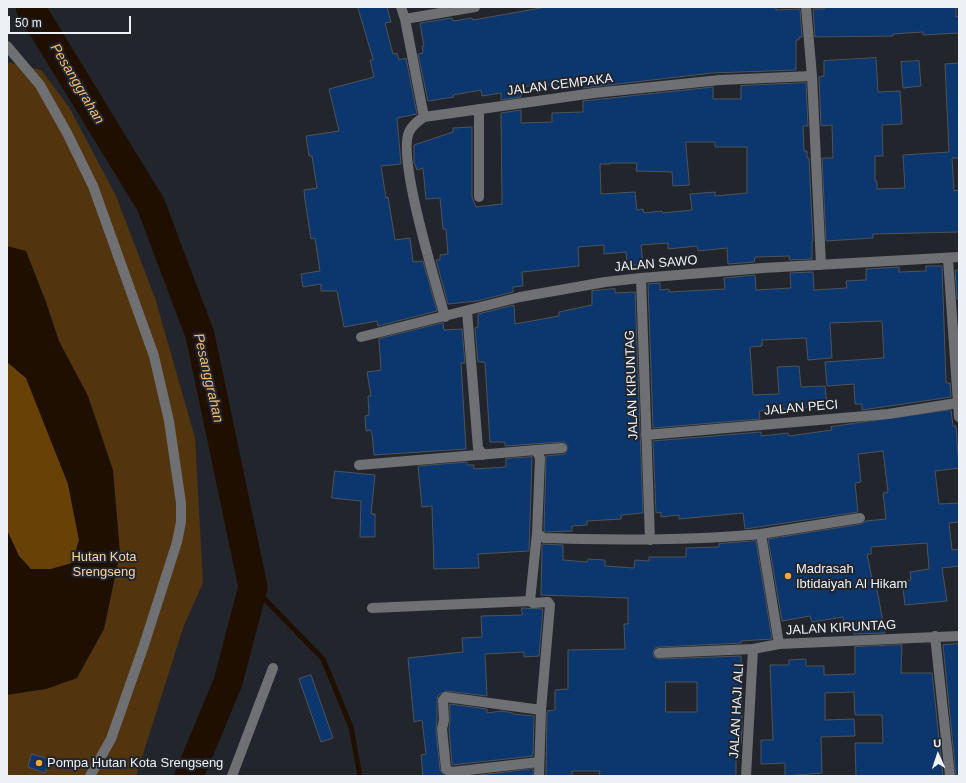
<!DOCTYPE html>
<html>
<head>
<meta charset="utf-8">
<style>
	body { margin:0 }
	#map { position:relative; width:966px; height:783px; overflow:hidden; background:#22262c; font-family:Arial,sans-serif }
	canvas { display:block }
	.frame { position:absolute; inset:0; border:8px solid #edf0f4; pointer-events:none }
	.north { position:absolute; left:918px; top:735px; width:40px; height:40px; -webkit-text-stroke:3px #22262c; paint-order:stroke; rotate:357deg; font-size:11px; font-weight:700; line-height:16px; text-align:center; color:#edf0f4 }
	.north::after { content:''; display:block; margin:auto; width:14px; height:18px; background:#edf0f4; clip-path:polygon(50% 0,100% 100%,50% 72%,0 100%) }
	.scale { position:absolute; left:8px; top:16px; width:123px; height:18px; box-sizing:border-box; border:2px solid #edf0f4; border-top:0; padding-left:5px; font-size:12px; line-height:14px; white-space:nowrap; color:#edf0f4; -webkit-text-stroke:3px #22262c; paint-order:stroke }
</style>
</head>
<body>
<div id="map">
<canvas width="966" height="783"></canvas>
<div class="frame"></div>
<div class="north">U</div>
<div class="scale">50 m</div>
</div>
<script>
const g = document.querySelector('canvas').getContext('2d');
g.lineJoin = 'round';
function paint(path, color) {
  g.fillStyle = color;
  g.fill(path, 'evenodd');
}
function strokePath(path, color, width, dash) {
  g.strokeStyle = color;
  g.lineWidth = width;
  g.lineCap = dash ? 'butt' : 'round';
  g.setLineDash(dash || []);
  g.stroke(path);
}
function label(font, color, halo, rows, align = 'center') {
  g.font = font + ' Arial,sans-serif';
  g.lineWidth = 4;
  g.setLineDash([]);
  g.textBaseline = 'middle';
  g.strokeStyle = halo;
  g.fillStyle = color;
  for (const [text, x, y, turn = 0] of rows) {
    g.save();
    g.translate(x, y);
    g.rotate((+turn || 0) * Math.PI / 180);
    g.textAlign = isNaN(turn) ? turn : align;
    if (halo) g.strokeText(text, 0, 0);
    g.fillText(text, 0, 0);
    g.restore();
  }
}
paint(new Path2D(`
	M7,62l34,8 28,37 47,89 39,102 40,140 8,145 -19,42 -48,151h-129z`), '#52350e');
paint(new Path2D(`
	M7,362l19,16 42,106 11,56 -7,23 -21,6h-20l-12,-13 -12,-26z`), '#674106');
paint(new Path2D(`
	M7,246l19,5 20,51 13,39 29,55 25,74 7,83 -16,76 -27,49 -31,11 -39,6v-165l12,26 12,13h20l21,-6 7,-23 -11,-56 -42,-106 -19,-16z`), '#1f0f00');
strokePath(new Path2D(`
	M253,587l70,72 28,68 9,49`), '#1f0f00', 5);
strokePath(new Path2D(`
	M30,7l121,198 49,130 53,252 -25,95 -39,94`), '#1f0f00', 29);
const building = new Path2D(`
	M358,7h29l4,15 -6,1 8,31 4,-1 2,7 7,-2 11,56 -20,4 4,46 -20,2 5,32 2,-1 7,43 15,-2 3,24 10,-1 14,50 -59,15 -1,-5 -33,6 -7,-36h-16v-7l-18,3 -2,-13 19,-3 -5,-33 -4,1 -6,-39 -1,-10 13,-2 -5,-32h-3l-3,-20 33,-5 -10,-42 45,-12 -4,-17h3z
	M541,7h235v3l24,-1 2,28h-3v3h-3v30l-84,3 -129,15v-3h-35l-1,-1 -26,3v10l-20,3v-7l-19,3 -1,-6 -28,5 1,2 -26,4 -10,-47 5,-1 -1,-7h2l-4,-23 32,-5 1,3 19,-3 1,2 68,-12z
	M824,7h132v10l3,-1v17l-36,2v-3l-30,2v2l-78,1 -2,-28h11z
	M876,58l2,34 22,-1 2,33 -20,1 1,31h-8v25h2v8l28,-1 -2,-33 46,-3 -4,-88 14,-1v95h-7l2,33 5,-1v42l-86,2v4l-47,3 -4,-83h11l-1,-33 -11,1 -2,-49 5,-1v-15z
	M919,61l2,25 -18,2 -2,-26z
	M806,83l2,43h-5l1,25h3v7h2l4,83h-1v18l-22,1 -1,-4 -34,1 -1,5 -26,2 -1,-16 -29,3 -1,-5 -29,3v-6l-27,2 2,19 -16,2 -1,-14 -22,2v-9l-26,2 1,19 -57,6 1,14 -10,1v5l-36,9 -29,3 -12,-44h4v-5l8,-1 -2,-25h-3l-3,-31 -14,1 -3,-31 -6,2 -3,-8v-17l39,-13v-4l19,-1v70l4,10 26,-3 -1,-91 20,-3v13l31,-1v-9l31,-1v-11l130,-14v12h28v-13zM686,142h29v5h32v46l-32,3v-4l-25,2 2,16 -30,3v-2l-18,2 -1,-4 -6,1 -2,-18 -34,2 -1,-30h10v-1h27l-1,8 36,1 1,14 16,-1z
	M926,266h16l4,117h4l1,14 -89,13v-6h-7l-1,-20 -27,2 -2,-24 59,-4 -2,-37 -52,2 2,35 -24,2 -2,-22 -44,2v6l-12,1 3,48 26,-1 -2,-27 22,-1 2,21 24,-1 2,20 -68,5 1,8 -107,9 -5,-144 12,-1v7l9,-1v3l56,-3 -1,-11 31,-3 1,15 35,-2 -1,-15 23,-1 1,18 33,-2 -1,-7 20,-1v-11l33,-2v5l27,-1z
	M959,270v29h-2l-2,-28z
	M615,289v4l20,-1 8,221 -22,2v4l-34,2v4l-15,1v5l-26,1 -2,-2 2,-74 19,-2 3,-7 -3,-5h-3l-57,4v-4h-15l-5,-80h-7l-3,-34 3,-1v-13l36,-9 1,19 44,-8v-4l33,-7v-14z
	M443,323l1,7 18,-1 3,34h-4l5,86 -92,6 -2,-22 -2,-3 -4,1 -1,-15 4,-1 -1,-19h3l-4,-24 14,-2 -2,-31z
	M951,410l2,16h3l3,42 -24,3 4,33 20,-1v19l-10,1 3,27 7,-1v17l-17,2 5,33 -42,4 -3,-24 9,-1 -1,-8 19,-3 -2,-26 -56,4v7h-4l6,30h3l9,49 -31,1v-12l-10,2 -1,-7 -31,5 -2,-6 -28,5 -14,-82 93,-15 5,-3 20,-2 -3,-26 5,-1 -5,-41 -25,3 3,28 -6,1 3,29 -113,17 -2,-16 -64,6v-4l-18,2v-5l-5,1 -3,-72 108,-9v4l27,-3 1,3 43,-6 -1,-3z
	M532,457l-3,94 -51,3 1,14 -45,1 -2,-63 -10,1 -4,-41 49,-4v3h7v4l32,-2v-8z
	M335,471l40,4 -4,39h4v23h-15l1,-36 -29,-3z
	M756,541l16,98 -31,2v2l-82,4 -4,1 -2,5 1,4 5,2 82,-3 1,73 -1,15 -5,1v31h-137l1,-5h-28v5h-26l1,-65 8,-1v-20l13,-1v-39l57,-1 -1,-25h4v-26l-87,-3 1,-51 21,1v15l24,2 1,-3 17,1v6l29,2 1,-8 14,1v-4h37v-9l33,-1v-3zM666,682h31v30h-31z
	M522,608l21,1 -4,47 -15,1v-5l-39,2 2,42 -40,-5 -9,4 -1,5v19l-1,11 4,40 5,6h-22l-2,-21 5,-1 -4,-34 -8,2 -6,-64 55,-6 -1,-14 20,-1 -1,-21 41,-1z
	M959,644v132h-3l-13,-131z
	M902,645l-1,28h31l11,103h-87l-1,-33h28l-1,-28h-27l-1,-23 -29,1v27l29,-1 1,17 -34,1 1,36 -37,3v-13l-24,1v-24h12l-3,-75h19v-5l17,-1v7h18v9l31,-1v-27z
	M311,675l22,63 -12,4 -22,-63z
	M450,704l37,5v4l15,-2 11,2v1l21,2 -1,40 -81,9 -3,-36 1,-9z
	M32,754l17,5 -4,14 -17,-6z
	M533,769v7h-60z`);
paint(building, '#0b366e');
strokePath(building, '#4e535a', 1);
strokePath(new Path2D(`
	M401,7l4,12 19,98
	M806,7l6,69 9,189
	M405,19l70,-12
	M7,46l33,39 27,48 26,53 61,170 15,65 12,82v19l-4,20 -33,103 -33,94 -21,37
	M479,109v88
	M948,259l11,158
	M641,278l9,262
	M467,311l11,137 5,7
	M445,317c-9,-34 -48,-158 -36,-185 3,-7 9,-11 15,-15l170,-24 126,-13 92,-4
	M361,337l159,-40 85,-15 36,-4 122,-10 196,-11
	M646,435l242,-21 69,-11
	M536,450l26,-2
	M359,465l177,-15 4,8 -3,75 7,5c73,2 144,3 217,-4l18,110
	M537,533l-7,68 3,2 15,-1 2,3 -9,105 -2,66
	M761,534l99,-16
	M372,608l158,-7
	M935,636l15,140
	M659,653l94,-4
	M539,762l-88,10 -5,-3 -4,-40 2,-9 -1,-20 3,-3 95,13
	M232,776l41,-108
	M746,776l7,-127 26,-5 180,-8`), '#6e7073', 10);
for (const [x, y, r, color] of [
	[788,576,4,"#f1a63f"],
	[39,763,4,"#f1a63f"]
]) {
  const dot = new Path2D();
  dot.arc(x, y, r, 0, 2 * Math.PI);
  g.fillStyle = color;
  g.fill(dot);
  strokePath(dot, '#22262c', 1.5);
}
label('13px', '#edf0f4', '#22262c', [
	["JALAN CEMPAKA",560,85,-7],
	["JALAN SAWO",656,264,-5],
	["JALAN KIRUNTAG",632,385,-92],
	["JALAN PECI",801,408,-5],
	["JALAN KIRUNTAG",841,628,-3],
	["JALAN HAJI ALI",737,711,-87]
]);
label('13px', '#fed29f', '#22262c', [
	["Hutan Kota",104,557],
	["Srengseng",104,572]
]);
label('13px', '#edf0f4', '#22262c', [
	["Madrasah",796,569],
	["Ibtidaiyah Al Hikam",796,584],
	["Pompa Hutan Kota Srengseng",47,763]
], 'left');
label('italic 14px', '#f5bc76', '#22262c', [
	["Pesanggrahan",77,84,59],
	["Pesanggrahan",208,378,77]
]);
</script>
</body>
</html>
